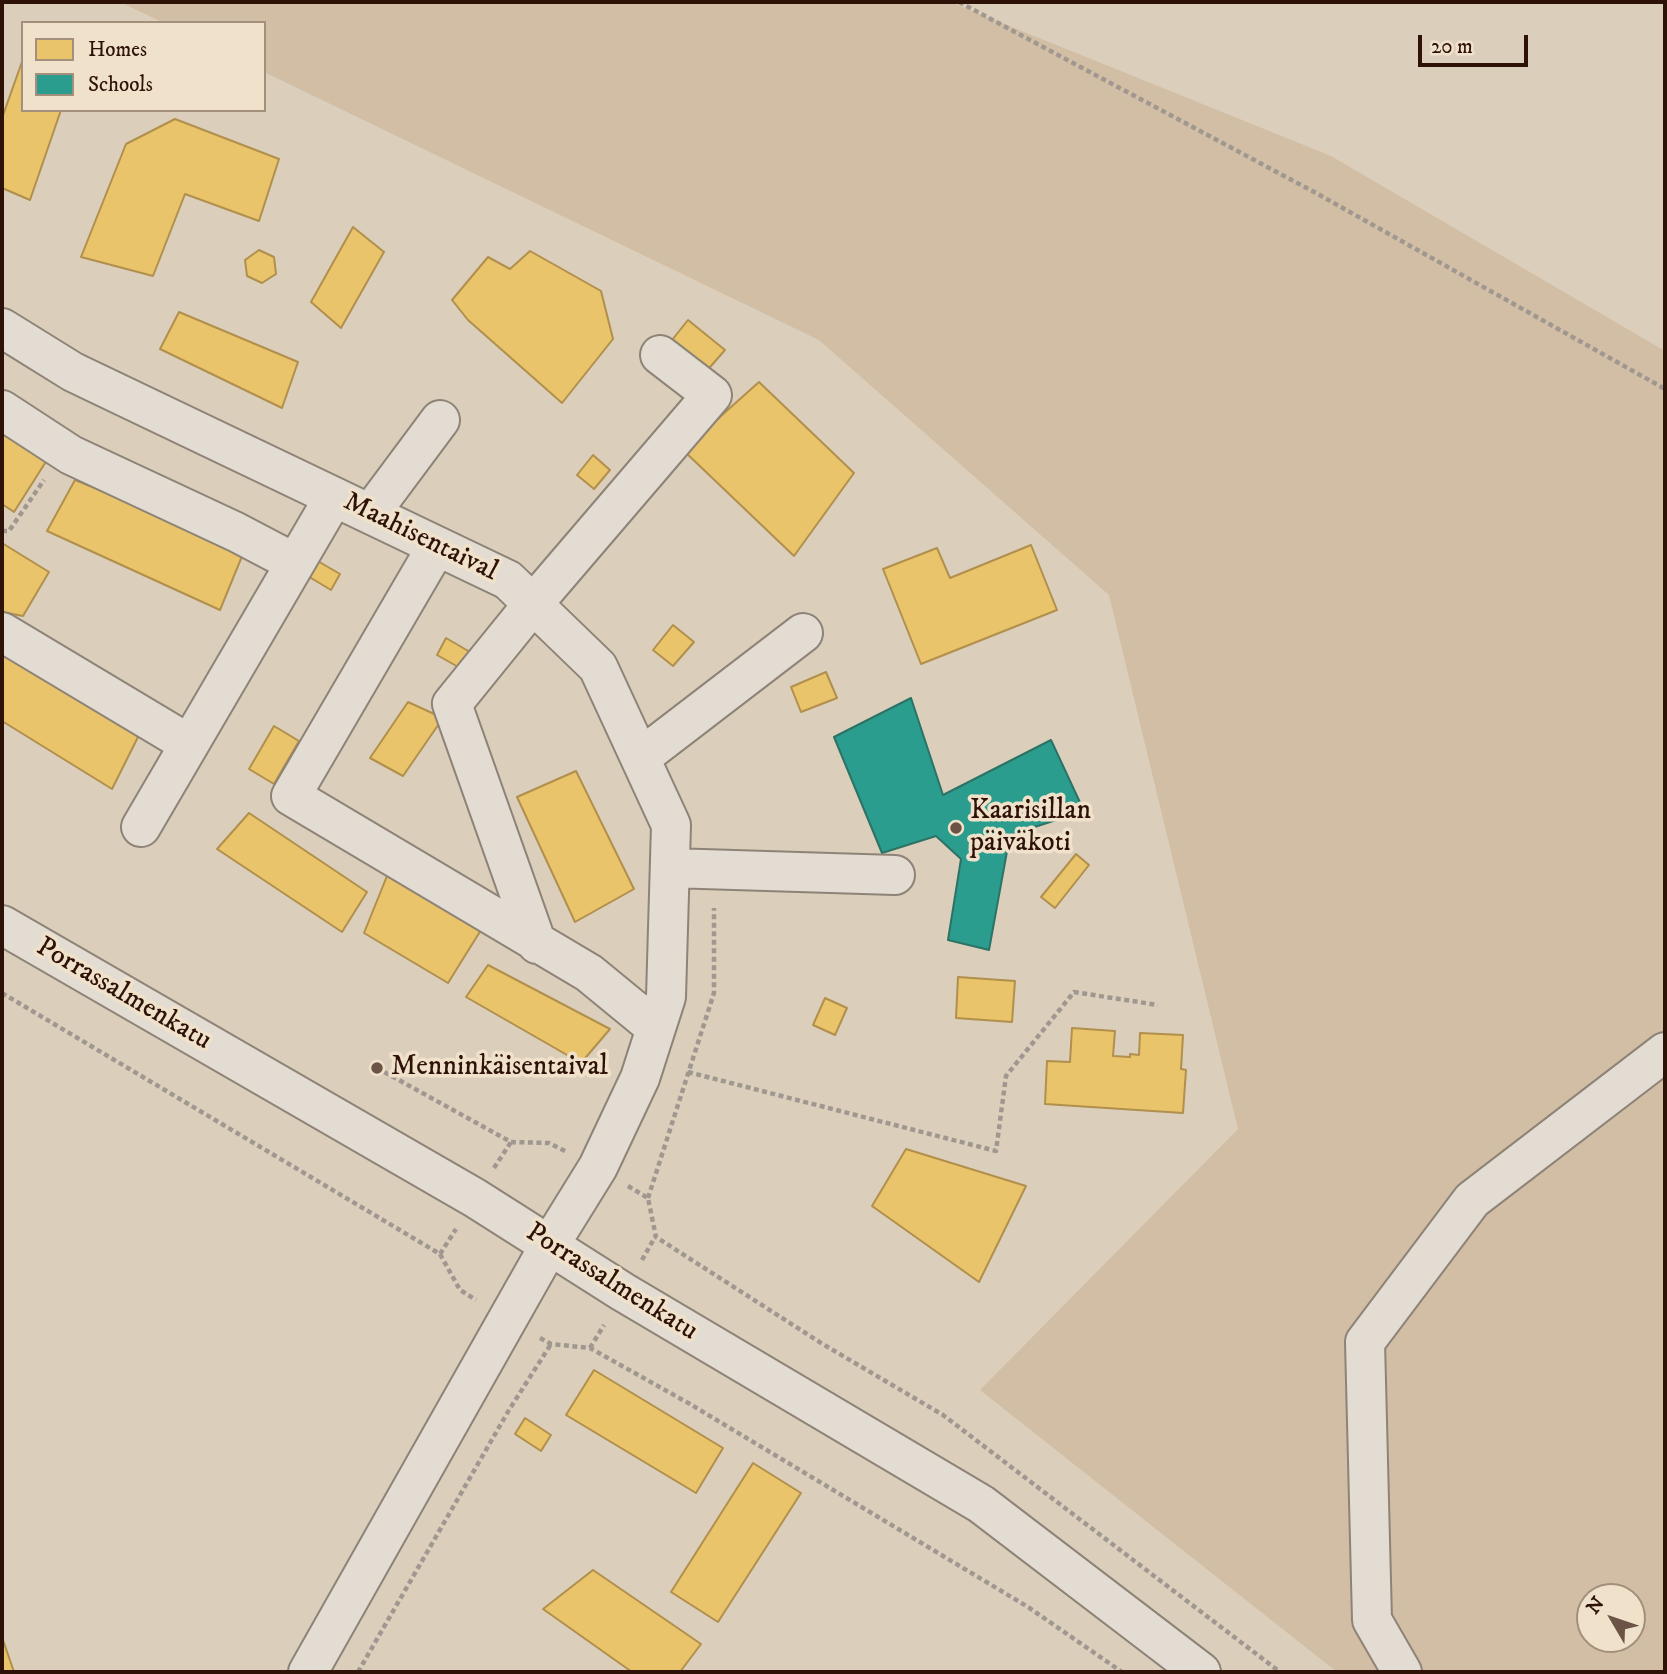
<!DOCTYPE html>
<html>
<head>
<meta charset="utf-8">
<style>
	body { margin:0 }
	#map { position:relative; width:1667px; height:1674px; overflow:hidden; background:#dbcebb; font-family:"IM FELL DW Pica",serif }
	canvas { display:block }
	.frame { position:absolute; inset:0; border:4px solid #2f1207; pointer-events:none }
	.legend { position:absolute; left:21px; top:21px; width:245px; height:91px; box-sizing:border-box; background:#f0e2ca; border:2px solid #a38f7c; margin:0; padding:9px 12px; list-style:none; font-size:21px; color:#2f1207 }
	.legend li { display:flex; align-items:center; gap:14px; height:35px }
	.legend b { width:35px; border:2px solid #a38f7c }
	.north { position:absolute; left:1576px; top:1583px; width:70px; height:70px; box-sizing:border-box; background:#f0e2ca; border:2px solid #a38f7c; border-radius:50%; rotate:309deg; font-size:19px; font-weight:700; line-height:28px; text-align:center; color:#2f1207 }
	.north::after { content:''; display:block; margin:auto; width:24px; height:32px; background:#6b5446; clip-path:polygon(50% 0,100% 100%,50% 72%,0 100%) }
	.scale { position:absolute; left:1418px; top:35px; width:110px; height:32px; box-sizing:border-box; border:4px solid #2f1207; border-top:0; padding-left:9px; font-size:21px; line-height:24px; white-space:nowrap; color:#2f1207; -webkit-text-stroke:5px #f0e2ca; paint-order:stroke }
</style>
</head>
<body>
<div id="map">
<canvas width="1667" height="1674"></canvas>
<div class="frame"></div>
<ul class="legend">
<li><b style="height:19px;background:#e9c46a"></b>Homes</li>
<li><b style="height:19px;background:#2a9d8f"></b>Schools</li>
</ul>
<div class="north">N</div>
<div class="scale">20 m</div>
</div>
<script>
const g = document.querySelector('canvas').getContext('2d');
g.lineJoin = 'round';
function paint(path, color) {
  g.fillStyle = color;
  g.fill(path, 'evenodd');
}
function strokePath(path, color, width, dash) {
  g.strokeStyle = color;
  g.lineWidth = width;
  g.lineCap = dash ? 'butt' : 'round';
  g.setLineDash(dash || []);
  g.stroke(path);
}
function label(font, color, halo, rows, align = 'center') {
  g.font = font + ' "IM FELL DW Pica",serif';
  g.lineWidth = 7;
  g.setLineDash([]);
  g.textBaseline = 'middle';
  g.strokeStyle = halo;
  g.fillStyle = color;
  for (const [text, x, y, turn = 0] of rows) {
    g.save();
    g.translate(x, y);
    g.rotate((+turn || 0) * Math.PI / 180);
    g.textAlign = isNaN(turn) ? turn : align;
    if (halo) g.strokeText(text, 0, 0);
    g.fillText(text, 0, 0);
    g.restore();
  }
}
paint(new Path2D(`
	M120,2h830l381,154 334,195v1321h-328l-357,-282 258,-261 -129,-534 -290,-255 -555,-268v-49h-100zM1590,1597h42v42h-42z`), '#d1bea4');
const homes = new Path2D(`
	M23,59v51h38l-31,90 -28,-12v-70z
	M175,119l104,40 -20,62 -74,-27 -32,82 -72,-19 45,-113z
	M353,227l31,25 -43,76 -30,-26z
	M259,250l15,7 2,17 -14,9 -15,-7 -2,-16z
	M530,251l71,40 12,48 -51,64 -94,-83 -16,-20 36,-43 22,12z
	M179,312l119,50 -16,46 -122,-59z
	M688,320l37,30 -21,24 -36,-29z
	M759,382l95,91 -60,83 -111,-106z
	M2,428l45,32 -33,52 -12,-8z
	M593,455l17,15 -16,19 -17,-14z
	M75,480l170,69 -25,61 -173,-79z
	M2,543l47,29 -26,44 -21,-4z
	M1031,545l26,65 -136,54 -38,-95 54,-21 13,30z
	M316,560l24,14 -9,16 -25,-15z
	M673,625l21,17 -21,24 -20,-16z
	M446,638l24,14 -10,16 -23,-13z
	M2,649l137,86 -27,54 -110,-68z
	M826,672l11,26 -36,14 -10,-25z
	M408,702l35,16 -40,58 -33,-18z
	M274,726l25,15 -25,43 -25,-15z
	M576,771l58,118 -59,33 -58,-125z
	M249,813l118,79 -25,40 -125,-83z
	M1076,854l13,11 -34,43 -14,-11z
	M389,871l92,59 -33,53 -84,-50z
	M488,965l122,64 -29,34 -115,-66z
	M958,977l57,4 -3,41 -56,-4z
	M825,998l22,10 -12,27 -22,-10z
	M1072,1028l43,3 -2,25 17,1v-3l9,1 1,-22 43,2 -2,34 5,1 -3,43 -138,-9 2,-43 23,1z
	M906,1149l120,37 -47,96 -107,-76z
	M594,1370l129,78 -27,45 -130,-78z
	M525,1418l26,17 -10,16 -26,-17z
	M753,1463l48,30 -83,129 -47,-30z
	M593,1570l108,74 -21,28h-48l-89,-63z
	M2,1640h1l11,32h-12z`);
paint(homes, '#e9c46a');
strokePath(homes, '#b18f4c', 2);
const schools = new Path2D(`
	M911,698l32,97 108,-55 33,71 -74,24 -21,115 -41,-10 13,-81 -25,-23 -54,17 -48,-116z`);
paint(schools, '#2a9d8f');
strokePath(schools, '#2c7366', 2);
const minor = new Path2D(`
	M2,328l71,44 435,208 90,87 73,158 -5,172 -26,81 -42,89 -49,79 -241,426
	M2,410l69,45 165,77 59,31
	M370,514l70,-94
	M437,546l-146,250 298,177 67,55
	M2,632l187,112
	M640,758l163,-125
	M141,827l193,-330
	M670,868l225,7
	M2,925l473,273 148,94 358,212 220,168
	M537,944l-85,-240 81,-100 179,-209 -52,-40
	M1402,1672l-30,-52 -7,-278 107,-142 193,-148`);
strokePath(minor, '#8e8377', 42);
strokePath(new Path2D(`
	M959,2l357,191 349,196
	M2,531h7l35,-51
	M2,993l438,261 20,36 16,10
	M377,1068l134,74 38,1 16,8
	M688,1072l308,79 10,-75 68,-84 84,13
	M494,1168l17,-26
	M628,1186l20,12 8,39 165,106 122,72 337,257
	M648,1198l66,-205v-85
	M440,1254l16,-25
	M642,1260l13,-23
	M540,1338l11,6 39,4 100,56 338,203 94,65
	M590,1348l14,-23
	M358,1672l151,-262 42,-66`), '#a09890', 4.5, [5, 3.5]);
strokePath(minor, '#e3dcd2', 38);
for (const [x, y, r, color] of [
	[956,828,7,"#6b5446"],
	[377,1068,7,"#6b5446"]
]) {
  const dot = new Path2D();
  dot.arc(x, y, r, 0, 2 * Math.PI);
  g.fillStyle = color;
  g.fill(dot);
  strokePath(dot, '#f0e2ca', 2.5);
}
label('28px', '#2f1207', '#f0e2ca', [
	["Maahisentaival",420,538,26],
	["Porrassalmenkatu",123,995,30],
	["Porrassalmenkatu",611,1283,32]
]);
label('28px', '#2f1207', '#f0e2ca', [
	["Kaarisillan",970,812],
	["päiväkoti",970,844],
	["Menninkäisentaival",391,1068]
], 'left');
</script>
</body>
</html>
